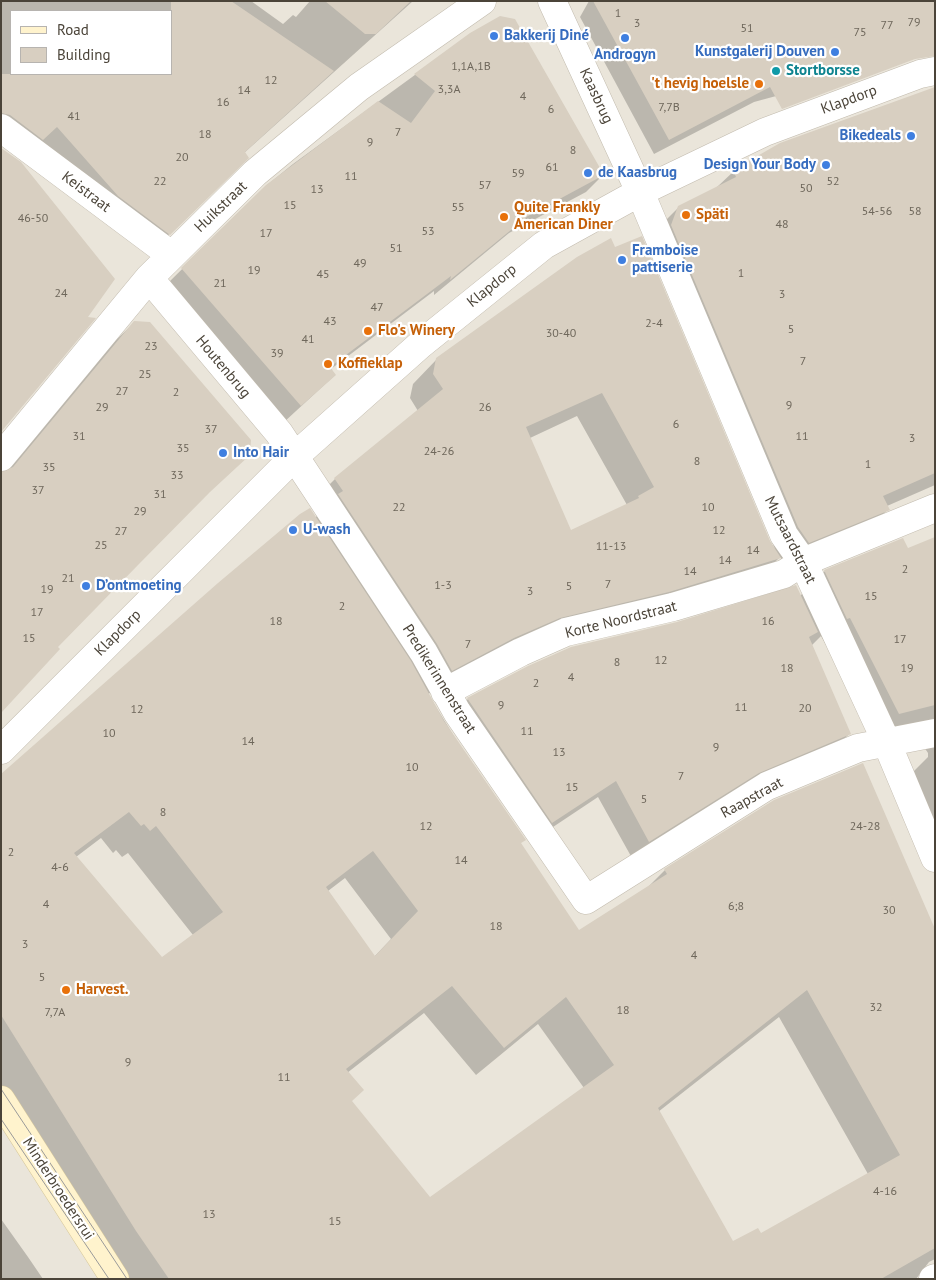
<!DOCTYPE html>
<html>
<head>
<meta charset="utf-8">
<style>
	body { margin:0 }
	#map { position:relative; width:936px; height:1280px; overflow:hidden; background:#f6f3ec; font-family:"PT Sans",sans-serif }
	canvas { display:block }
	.frame { position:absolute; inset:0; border:2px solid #4b4439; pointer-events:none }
	.legend { position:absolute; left:10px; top:10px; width:162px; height:65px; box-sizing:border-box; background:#fff; border:1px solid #b7b4b0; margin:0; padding:6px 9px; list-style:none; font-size:15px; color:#4b4439 }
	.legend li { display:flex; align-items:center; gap:10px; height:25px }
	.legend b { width:25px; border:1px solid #b7b4b0 }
</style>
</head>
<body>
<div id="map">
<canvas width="936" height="1280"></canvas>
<div class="frame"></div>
<ul class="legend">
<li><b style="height:6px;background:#fff3cd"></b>Road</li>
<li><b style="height:14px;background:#d8cfc1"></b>Building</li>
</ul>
</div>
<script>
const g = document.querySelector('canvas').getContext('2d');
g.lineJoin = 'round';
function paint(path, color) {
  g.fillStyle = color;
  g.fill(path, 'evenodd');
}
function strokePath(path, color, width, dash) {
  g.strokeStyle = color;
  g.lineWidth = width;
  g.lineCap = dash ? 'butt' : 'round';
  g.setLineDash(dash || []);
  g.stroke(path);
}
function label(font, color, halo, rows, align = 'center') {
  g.font = font + ' "PT Sans",sans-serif';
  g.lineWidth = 4.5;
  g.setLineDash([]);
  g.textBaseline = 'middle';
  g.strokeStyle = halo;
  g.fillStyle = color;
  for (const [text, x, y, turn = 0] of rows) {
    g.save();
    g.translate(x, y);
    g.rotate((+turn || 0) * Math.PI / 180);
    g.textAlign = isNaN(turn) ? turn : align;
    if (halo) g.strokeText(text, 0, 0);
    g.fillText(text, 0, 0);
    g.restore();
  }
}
paint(new Path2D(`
	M1,1h934v1278h-934zM11,11h160v63h-160z`), '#eae5da');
paint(new Path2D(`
	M1,1h250l32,23 10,-9 3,2 14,-16h103l-169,152 3,4 -98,97 -148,-109zM11,11h160v63h-160z
	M589,1h346v52l-181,49 -100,52 -74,-137z
	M471,34l132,141 -17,17 -77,41 -75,62v-4l-103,78 4,6 -52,48 -118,-137 101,-100 27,-22z
	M935,101v384l-48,21 1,3 -22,23 -80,33 -6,-8 -24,24 -267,81 -61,32 92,150 59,88 68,-44 18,-18 270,62v327l-6,3 -13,17h-793l-122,-193v-310l314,-258 4,-4 -8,-11 24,-24 83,-68 -8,-13 3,-14 24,-25 141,-101 197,291 -126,-301 7,-18 23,-23 37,-19 18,-17zM577,416l50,89 -57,26 -40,-93zM101,838l12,15 3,-3 6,7 6,-4 65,82 -31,24 -86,-102zM345,878l46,61 -17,18 -46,-66zM424,1013l52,62 62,-51 46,64 -154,110 -79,-96 -4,-29zM779,1017l89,157 -107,60 -28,9 -75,-131z
	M135,322l113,133 -55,52 -136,140 -51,-174 108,-131z
	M935,538v315l-24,-79 17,-17v-4l-6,-9 -43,-9 -44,-92 -8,4 -6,-11 -10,10 38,88 -17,17 -200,107 -34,-61 -63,42 -84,-123 17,-17 332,-103 25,-25 83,-21z
	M1,1219l27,38 15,22h-42z`), '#0003');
paint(new Path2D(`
	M171,1h60l103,70 -89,81 4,6 -79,77 -52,-39 -61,-69 -14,13 -33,-25 -9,-2v-39h170z
	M325,1h86l-35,33h-11z
	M593,1h342v55l-20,3 -133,50 -12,-22 -101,53z
	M500,16l15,3 89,156 -76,41 -78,64 1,-4 -121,91 6,8 -35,31 -120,-138 85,-83 112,-84 33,22 24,-32 -21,-17 56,-41z
	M935,87v386l-52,23 7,14 -81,33 -11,-16 -127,-302 7,-19 58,-29 -3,-7 47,-27z
	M1,148l20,14 94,117 -27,38 8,1 -95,114z
	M642,236l128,305 11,17 -112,34 -109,26 -46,20 -62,33 -15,-27 -99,-150 5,-3 -9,-13 109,-89 -10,-15 3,-16 141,-101 34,-19 4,9zM602,393l52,94 -16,9 1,2 -68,32 -45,-103z
	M134,321l16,1 101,118 -1,15 -40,37 -72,73 -80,82 2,2 -59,64v-241l12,-5z
	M310,508l101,153 33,60 82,119 -5,3 58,87 88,-56 -3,-5 110,-69 89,-37 72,166v319l-54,31h-712l-33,-48 -135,-216v-241l217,-191 82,-69zM129,812l12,14 3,-2 6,7 6,-5 67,86 -61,45 -88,-104zM373,851l45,60 -43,45 -49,-69zM452,986l52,62 62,-51 48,68 -184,132 -78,-96 12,-11 -18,-21zM807,990l93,165 -139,78 -3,-5 -25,13 -75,-133z
	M935,537v168l-36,9 -49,-96 -3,1 -23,-49 79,-32 5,10z
	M796,585l22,47 -9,5 42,97 -92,39 -110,69 -33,-61 -64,42 -85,-125 61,-32 43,-19 106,-25z`), '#d8cfc1');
const street = new Path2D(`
	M552,1l88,191 144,343 19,27 83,179 49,117
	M1,128l170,127
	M149,278l130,155 145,220 33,59 129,188 181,-114 91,-38 77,-15
	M1,457l148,-179 106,-105 104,-86 123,-86
	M445,692l76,-40 45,-20 107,-25 111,-33 19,-12 132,-54
	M1,750l293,-293 127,-113 123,-99 96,-53 125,-60 155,-58 15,-3
	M933,1279l2,-1`);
const secondary = new Path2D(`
	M1,1100l114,179`);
strokePath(street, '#c2bbae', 29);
strokePath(secondary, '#d6c79b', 29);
strokePath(street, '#fff', 28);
strokePath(secondary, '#fff3cd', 28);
strokePath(new Path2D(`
	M1,1089l126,190
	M1,1119l108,160`), '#9a9a9a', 1);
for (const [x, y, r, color] of [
	[494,36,5,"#3f7fe0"],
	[625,38,5,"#3f7fe0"],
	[835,52,5,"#3f7fe0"],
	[776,71,5,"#0f9aa8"],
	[759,84,5,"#e8710a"],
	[911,136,5,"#3f7fe0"],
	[826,165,5,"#3f7fe0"],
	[588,173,5,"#3f7fe0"],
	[686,215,5,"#e8710a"],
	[504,217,5,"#e8710a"],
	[622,260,5,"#3f7fe0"],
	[368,331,5,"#e8710a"],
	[328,364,5,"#e8710a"],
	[223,453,5,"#3f7fe0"],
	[293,530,5,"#3f7fe0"],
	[86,586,5,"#3f7fe0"],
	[66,990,5,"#e8710a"]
]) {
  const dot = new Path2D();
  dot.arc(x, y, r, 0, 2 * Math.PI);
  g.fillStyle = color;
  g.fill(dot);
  strokePath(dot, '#fff', 2);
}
label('12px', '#6e675b', null, [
	["1",618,14],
	["79",914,23],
	["3",637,24],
	["77",887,26],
	["51",747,29],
	["75",860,33],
	["1,1A,1B",471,67],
	["12",271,81],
	["3,3A",449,90],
	["14",244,91],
	["4",523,97],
	["16",223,103],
	["7,7B",669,108],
	["6",551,110],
	["41",74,117],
	["7",398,133],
	["18",205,135],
	["9",370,143],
	["8",573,151],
	["20",182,158],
	["61",552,168],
	["59",518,174],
	["11",351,177],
	["22",160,182],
	["52",833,182],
	["57",485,186],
	["50",806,189],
	["13",317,190],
	["15",290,206],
	["55",458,208],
	["54-56",877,212],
	["58",915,212],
	["46-50",33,219],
	["48",782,225],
	["53",428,232],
	["17",266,234],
	["51",396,249],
	["49",360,264],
	["19",254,271],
	["1",741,274],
	["45",323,275],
	["21",220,284],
	["24",61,294],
	["3",782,295],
	["47",377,308],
	["43",330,322],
	["2-4",654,324],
	["5",791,330],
	["30-40",561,334],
	["41",308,340],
	["23",151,347],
	["39",277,354],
	["7",803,362],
	["25",145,375],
	["27",122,392],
	["2",176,393],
	["9",789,406],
	["29",102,408],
	["26",485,408],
	["6",676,425],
	["37",211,430],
	["31",79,437],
	["11",802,437],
	["3",912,439],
	["35",183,449],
	["24-26",439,452],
	["8",697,462],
	["1",868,465],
	["35",49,468],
	["33",177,476],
	["37",38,491],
	["31",160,495],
	["22",399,508],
	["10",708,508],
	["29",140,512],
	["12",719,531],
	["27",121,532],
	["25",101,546],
	["11-13",611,547],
	["14",753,551],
	["14",725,561],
	["2",905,570],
	["14",690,572],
	["21",68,579],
	["7",608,585],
	["1-3",443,586],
	["5",569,587],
	["19",47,590],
	["3",530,592],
	["15",871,597],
	["2",342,607],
	["17",37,613],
	["18",276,622],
	["16",768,622],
	["15",29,639],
	["17",900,640],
	["7",468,645],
	["12",661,661],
	["8",617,663],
	["18",787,669],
	["19",907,669],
	["4",571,678],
	["2",536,684],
	["9",501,706],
	["11",741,708],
	["20",805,709],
	["12",137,710],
	["11",527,732],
	["10",109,734],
	["14",248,742],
	["9",716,748],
	["13",559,753],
	["10",412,768],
	["7",681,777],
	["15",572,788],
	["5",644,800],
	["8",163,813],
	["12",426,827],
	["24-28",865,827],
	["2",11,853],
	["14",461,861],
	["4-6",60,868],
	["4",46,905],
	["6;8",736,907],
	["30",889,911],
	["18",496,927],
	["3",25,945],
	["4",694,956],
	["5",42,978],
	["32",876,1008],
	["18",623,1011],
	["7,7A",55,1013],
	["9",128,1063],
	["11",284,1078],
	["4-16",885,1192],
	["13",209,1215],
	["15",335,1222]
]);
label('bold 15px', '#366cbe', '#fff', [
	["Bakkerij Diné",504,36],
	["Kunstgalerij Douven",825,52,"right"],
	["Androgyn",625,55,"center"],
	["Bikedeals",901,136,"right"],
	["Design Your Body",816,165,"right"],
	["de Kaasbrug",598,173],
	["Framboise",632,251],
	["pattiserie",632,268],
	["Into Hair",233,453],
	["U-wash",303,530],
	["D’ontmoeting",96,586]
], 'left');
label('bold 15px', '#0d838f', '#fff', [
	["Stortborsse",786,71]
], 'left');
label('bold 15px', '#c56008', '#fff', [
	["'t hevig hoelsle",749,84,"right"],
	["Quite Frankly",514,208],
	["American Diner",514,225],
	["Späti",696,215],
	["Flo's Winery",378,331],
	["Koffieklap",338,364],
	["Harvest.",76,990]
], 'left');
label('15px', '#4b4439', '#fff', [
	["Kaasbrug",596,96,65],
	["Klapdorp",849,100,-20],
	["Keistraat",86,192,37],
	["Huikstraat",221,207,-44],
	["Klapdorp",492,286,-39],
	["Houtenbrug",223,367,50],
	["Mutsaardstraat",790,540,63],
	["Korte Noordstraat",621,620,-14],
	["Klapdorp",118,633,-45],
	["Predikerinnenstraat",439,679,58],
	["Raapstraat",752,798,-29],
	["Minderbroedersrui",58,1189,57]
]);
</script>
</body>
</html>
